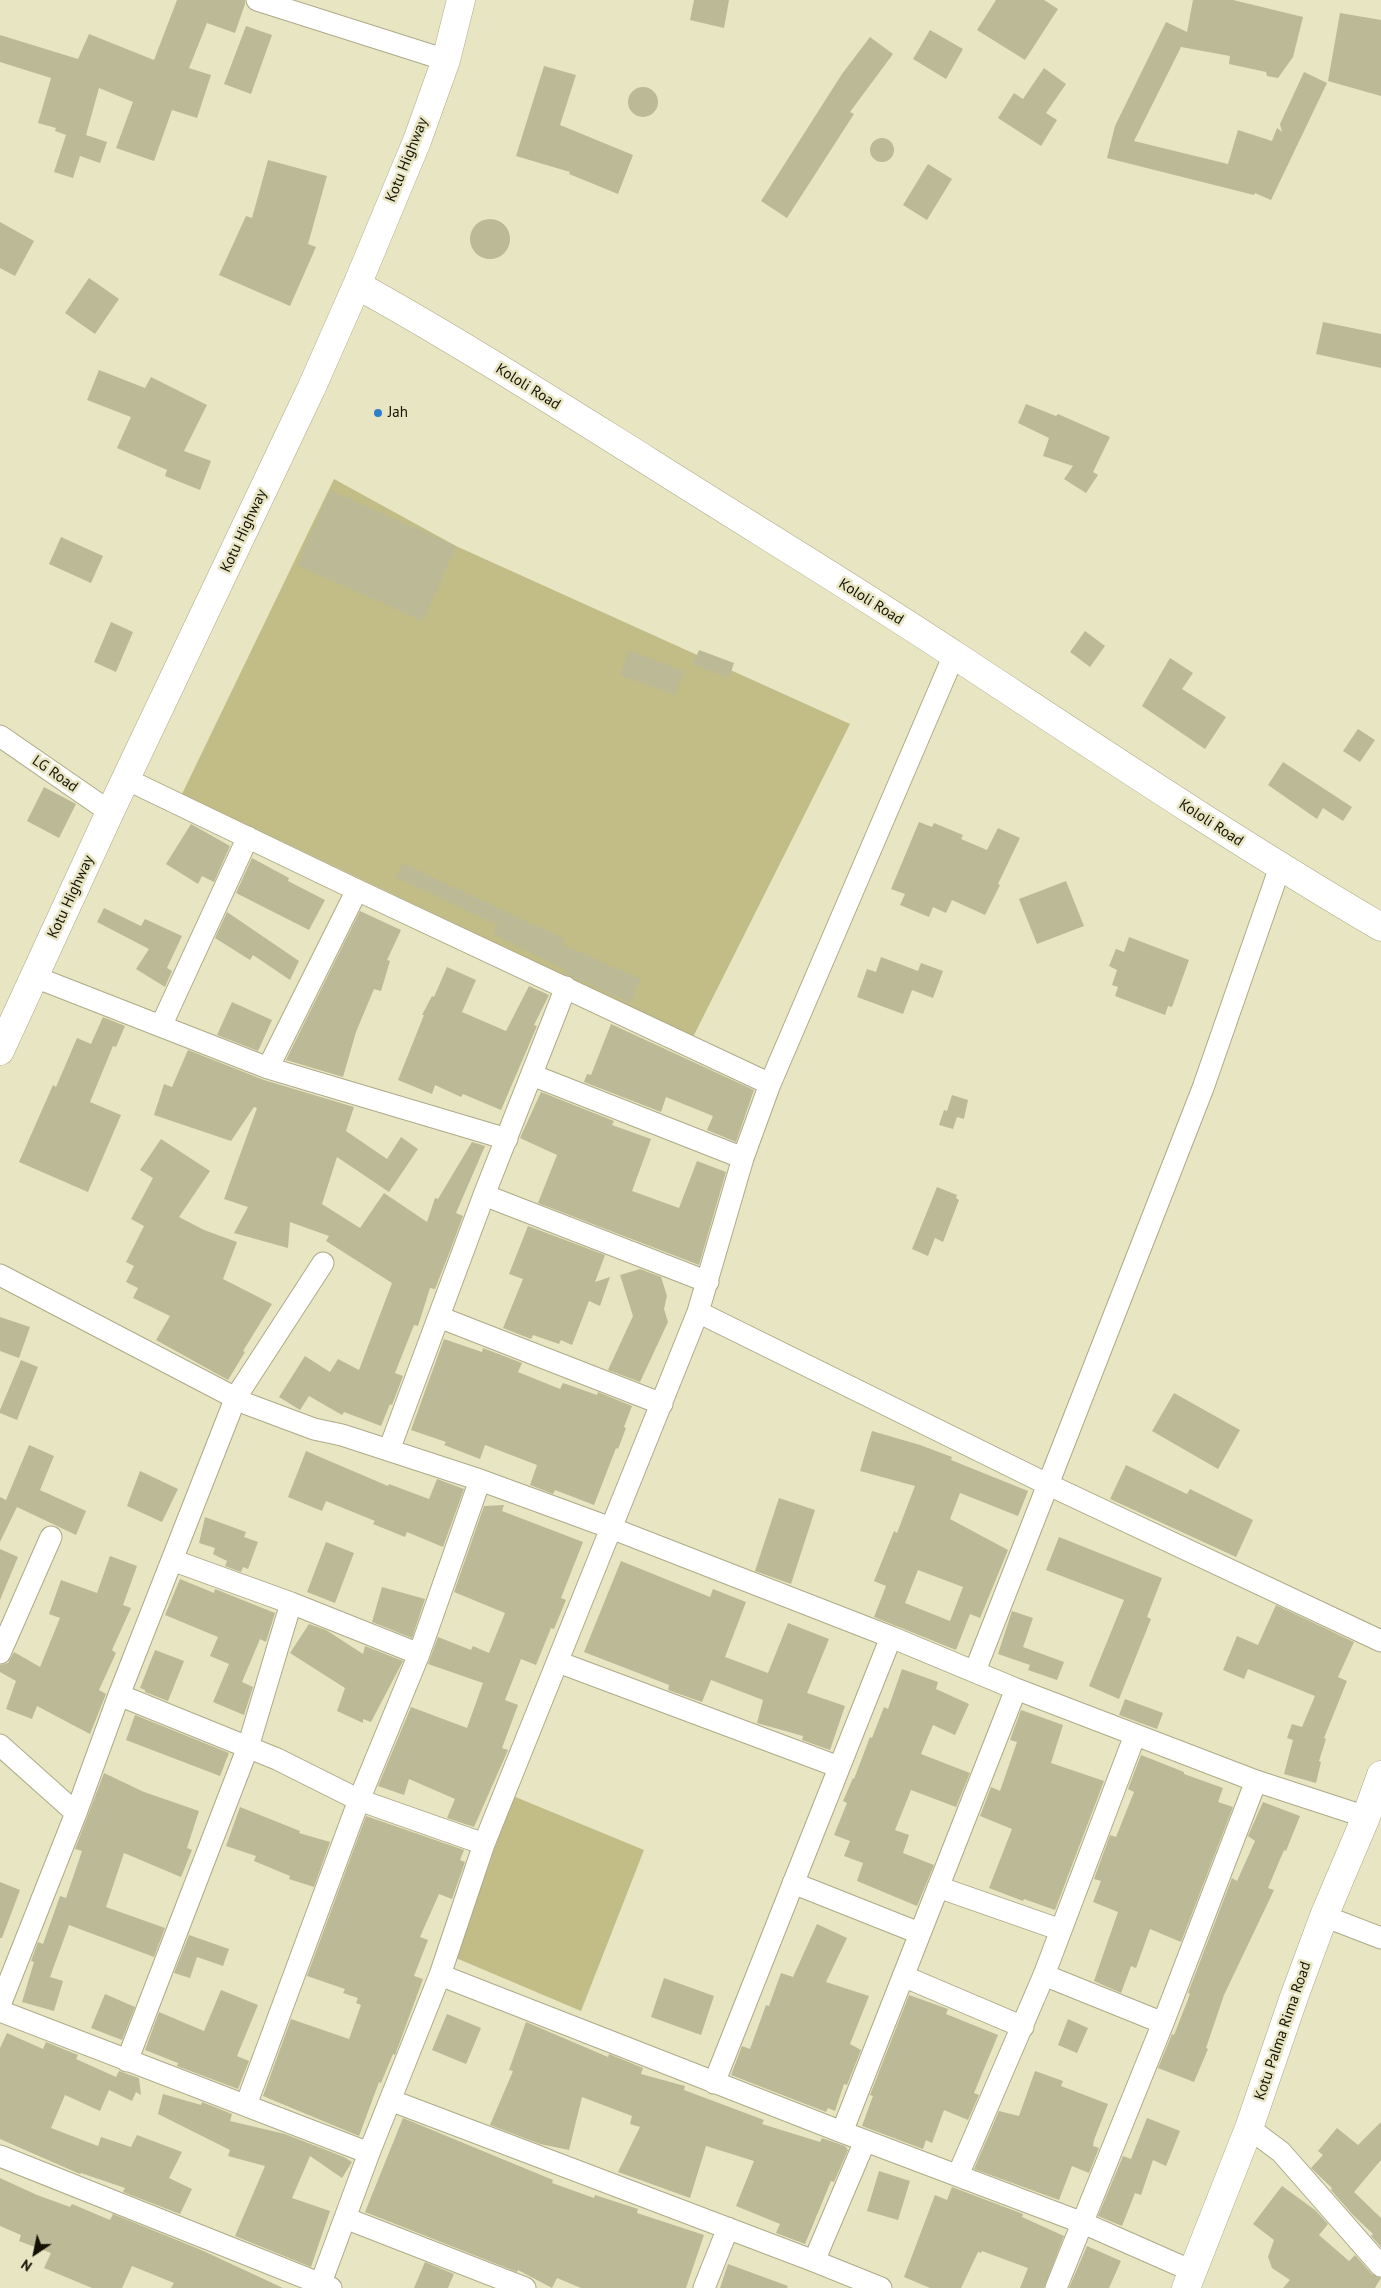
<!DOCTYPE html>
<html>
<head>
<meta charset="utf-8">
<style>
	body { margin:0 }
	#map { position:relative; width:1381px; height:2288px; overflow:hidden; background:#e8e5c2; font-family:"PT Sans",sans-serif }
	canvas { display:block }
	.north { position:absolute; left:10px; top:2228px; width:50px; height:50px; -webkit-text-stroke:4px #e8e5c2; paint-order:stroke; rotate:214deg; font-size:14px; font-weight:700; line-height:20px; text-align:center; color:#131105 }
	.north::after { content:''; display:block; margin:auto; width:18px; height:22px; background:#131105; clip-path:polygon(50% 0,100% 100%,50% 72%,0 100%) }
</style>
</head>
<body>
<div id="map">
<canvas width="1381" height="2288"></canvas>
<div class="north">N</div>
</div>
<script>
const g = document.querySelector('canvas').getContext('2d');
g.lineJoin = 'round';
function paint(path, color) {
  g.fillStyle = color;
  g.fill(path, 'evenodd');
}
function strokePath(path, color, width, dash) {
  g.strokeStyle = color;
  g.lineWidth = width;
  g.lineCap = dash ? 'butt' : 'round';
  g.setLineDash(dash || []);
  g.stroke(path);
}
function label(font, color, halo, rows, align = 'center') {
  g.font = font + ' "PT Sans",sans-serif';
  g.lineWidth = 5;
  g.setLineDash([]);
  g.textBaseline = 'middle';
  g.strokeStyle = halo;
  g.fillStyle = color;
  for (const [text, x, y, turn = 0] of rows) {
    g.save();
    g.translate(x, y);
    g.rotate((+turn || 0) * Math.PI / 180);
    g.textAlign = isNaN(turn) ? turn : align;
    if (halo) g.strokeText(text, 0, 0);
    g.fillText(text, 0, 0);
    g.restore();
  }
}
paint(new Path2D(`
	M334,479l122,67 394,178 -157,313 -511,-243z
	M513,1796l131,54 -63,161 -125,-53z`), '#c2bd86');
paint(new Path2D(`
	M177,0h68v4l-10,29 -28,-10 -18,45 22,7 -14,43 -25,-8 -18,51 -38,-13 17,-46 -34,-14 -13,47 21,7 -7,21 -20,-7 -7,22 -19,-6 12,-37 -11,-4 1,-3 -18,-5 13,-45 -51,-16v-27l78,24 11,-25 65,26z
	M694,0h35l-5,28 -34,-8z
	M996,0h48l14,9 -33,51 -48,-30z
	M1193,0h40l70,17 -10,40 -15,21 -11,-2 -1,-4 -37,-8 1,-8 -49,-9 -47,94 94,23 10,-34 34,11 5,-13 5,4 -2,-8 24,-52 23,11 -56,117 -16,-7 -1,2 -147,-37 8,-32 51,-104 21,10z
	M1340,13l41,7v76l-53,-15z
	M246,26l26,9 -21,59 -27,-10z
	M930,30l33,19 -17,30 -33,-20z
	M870,37l23,17 -43,58 4,2 -67,104 -26,-17 81,-127z
	M544,66l32,9 -16,50 73,30 -15,39 -49,-20 1,-2 -54,-16z
	M1044,68l22,16 -20,29 11,7 -16,26 -43,-28 16,-25 9,6z
	M628 102a15 15 0 1 1 30 0a15 15 0 1 1-30 0Z
	M870 150a12 12 0 1 1 24 0a12 12 0 1 1-24 0Z
	M268,160l59,16 -19,68 8,3 -26,59 -71,-31 27,-59 6,2z
	M928,164l24,15 -25,41 -24,-15z
	M470 239a20 20 0 1 1 40 0a20 20 0 1 1-40 0Z
	M0,222l34,19 -19,35 -15,-8z
	M89,278l30,21 -24,35 -30,-21z
	M1323,322l58,12v34l-65,-14z
	M99,370l46,18 6,-11 56,28 -23,46 27,10 -11,29 -35,-14 2,-6 -50,-22 14,-31 -44,-17z
	M1026,404l30,12 2,-2 52,23 -17,35 5,3 -12,18 -22,-14 9,-13 -30,-10 6,-18 -31,-15z
	M330,490l126,56 -33,75 -126,-56z
	M61,537l42,19 -12,27 -42,-19z
	M111,622l22,10 -17,40 -22,-10z
	M1085,631l20,15 -15,21 -20,-15z
	M629,650l55,21 -9,24 -55,-20z
	M699,650l35,13 -5,15 -36,-14z
	M1170,658l23,15 -11,16 44,28 -21,32 -63,-43z
	M1358,729l17,11 -15,22 -17,-11z
	M1283,762l69,45 -9,14 -20,-13 -6,11 -49,-34z
	M44,787l32,17 -17,34 -32,-17z
	M919,822l13,5 2,-4 29,12 -2,4 26,11 11,-22 22,10 -22,46 2,1 -15,30 -33,-15 -6,13 -13,-6 -4,10 -29,-12 5,-11 -14,-5z
	M191,824l39,22 -16,36 -12,-6 -4,8 -32,-20z
	M252,858l37,20 -1,3 37,19 -16,30 -73,-37z
	M403,863l161,76 -2,5 79,35 -11,24 -64,-29 1,-3 -74,-37 5,-9 -102,-48z
	M1066,881l18,45 -47,18 -18,-45z
	M104,908l37,18 4,-7 37,17 -15,32 5,3 -7,16 -29,-18 13,-20 -52,-27z
	M360,911l41,19 -14,30 3,1 -9,30 -7,-2 -18,43 -13,45 -57,-17z
	M227,912l72,49 -9,19 -37,-25 -3,5 -35,-22z
	M1129,937l60,23 -17,47 -4,-1 -3,9 -50,-19 3,-9 -6,-2 5,-15 -8,-4 7,-17 8,3z
	M881,957l37,14 3,-8 22,8 -10,27 -21,-8 -9,24 -46,-17 10,-28 9,3z
	M447,967l29,13 -14,32 44,19 23,-45 20,9 -15,30 3,1 -36,84 -38,-16 -2,3 -26,-12 -3,9 -34,-14 26,-65h-2l10,-19 2,1z
	M232,1002l40,18 -14,31 -41,-16z
	M103,1017l22,9 -9,21 -3,-1 -23,56 31,13 -33,77 -69,-30 34,-77 3,2 21,-49 14,6z
	M611,1024l143,66 -18,52 -29,-12 6,-14 -47,-19 -5,15 -77,-30 3,-8 4,1z
	M188,1050l76,30 90,27 -8,24 41,28 14,-22 17,12 -29,43 -52,-35 -15,47 38,24 24,-35 43,29 8,-24 3,1 34,-57 13,4 -29,67 7,3 -13,35 -15,38 -5,-1 -12,38 -4,-1 -19,48 8,3 -11,29 -2,-1 -9,22 -37,-14 -2,3 -33,-19 -9,14 -21,-13 26,-41 25,16 8,-13 21,11 33,-87 -66,-42 3,-5 -39,-14 -2,26 -54,-15 14,-26 -24,-8 33,-91 -3,-1 -23,34 -77,-26 10,-31 8,3z
	M541,1092l73,29 -2,4 39,14 -19,52 47,17 18,-47 29,11 -27,93 -161,-62 19,-48 -37,-17z
	M952,1095l16,5 -4,19 -7,-2 -4,12 -14,-4 5,-15 3,1z
	M161,1139l49,32 -31,46 25,13 33,12 -14,37 49,25 -29,47 2,1 -17,28 -72,-40 14,-24 -37,-18 5,-10 -12,-6 8,-16 -8,-4 18,-36 -13,-7 22,-41 -13,-8z
	M937,1187l20,8 -1,3 3,2 -16,42 -8,-4 -7,18 -16,-7z
	M528,1226l77,29 -10,27 15,-5 -10,29 -11,-5 -17,44 -11,-5 -2,4 -26,-9 -2,4 -28,-11 20,-49 -14,-5z
	M640,1269l21,8 6,19 -3,13 4,13 -28,60 -32,-12 25,-54 -13,-41z
	M0,1317l30,10 -11,31 -19,-7z
	M444,1339l38,13 1,-4 39,15 -4,9 42,17 3,-6 34,12 1,-3 34,14 -8,21 2,1 -8,21 -2,-1 -22,57 -39,-15 -2,4 -23,-9 7,-20 -52,-20 -5,14 -36,-14 2,-3 -35,-12z
	M21,1360l17,7 -21,53 -17,-7v-3z
	M1174,1393l66,37 -22,39 -66,-38z
	M872,1431l48,14 32,12 -1,3 77,31 -10,25 -58,-23 -10,26 58,31 -28,68 -10,-4 -14,36 -82,-33 12,-31 -12,-5 20,-50 3,2 18,-47 -55,-15zM918,1570l45,17 -13,34 -45,-18z
	M29,1445l25,11 -14,34 46,21 -10,24 -59,-28 -17,35v-45l6,3z
	M306,1451l82,35 1,-2 40,15 8,-20 27,10 -21,58 -36,-15 -2,5 -32,-13 2,-3 -49,-20 -4,10 -34,-14z
	M1126,1465l61,29 3,-5 63,31 -17,37 -126,-58z
	M140,1471l38,18 -16,33 -35,-16z
	M779,1498l36,12 -24,74 -36,-13z
	M504,1505l-2,6 81,31 -22,56 5,2 -12,29 -3,-1 -15,37 -15,-6 -16,41 13,5 -16,43 6,2 -34,77 -27,-9 8,-19 -46,-20 -5,16 -26,-9 33,-79 56,21 16,-45 -55,-19 10,-27 33,13 2,-4 16,7 16,-40 -51,-21 30,-86z
	M205,1517l41,15 -2,5 14,5 -10,27 -5,-2 -2,5 -16,-6 2,-5 -14,-7 2,-6 -16,-5z
	M1059,1537l103,41 -15,39 4,2 -32,80 -30,-13 35,-86 -78,-30z
	M326,1542l28,11 -19,50 -28,-11z
	M0,1549l18,8 -18,43z
	M110,1556l27,10 -14,39 8,3 -19,42 4,3 -17,37 7,4 -16,40 -53,-28 -5,13 -26,-10 10,-28 -16,-9v-7l8,-2 6,-11 26,15 20,-49 -11,-4 12,-34 36,13z
	M621,1561l89,36 3,-8 33,13 -21,55 43,16 20,-50 41,16 -22,54 38,13 -15,44 -28,-10 1,-4 -46,-13 6,-23 -52,-20 -9,22 -34,-12 1,-5 -85,-33z
	M180,1579l34,14 1,-4 60,24 -9,29 -6,-3 -18,43 11,5 -9,28 -31,-13 16,-38 -19,-8 8,-19 -53,-22z
	M382,1587l43,12 -13,39 -40,-16z
	M1276,1605l78,37 -16,35 9,4 -23,57 2,1 -7,22 2,1 -5,21 -32,-9 9,-34 -6,-2 5,-14 10,3 13,-31 -67,-27 -4,10 -21,-9 14,-34 21,9z
	M1012,1611l21,7 -10,29 41,15 -7,18 -29,-10 2,-5 -32,-11z
	M309,1624l17,6 37,24 2,-8 38,15 -32,61 -8,-3v4l-26,-12 8,-23 -55,-35z
	M155,1650l29,11 -16,40 -23,-9v-2l-5,-2z
	M902,1669l36,13 -2,7 33,15 -14,31 -22,-10 -12,29 49,19 -14,34 -45,-17 -16,40 14,5 -6,18 31,12 -17,41 -60,-25 6,-18 -19,-7 6,-15 -16,-6 13,-32 -4,-2 10,-23 1,1 16,-42 2,1 12,-31 4,2z
	M1125,1699l38,14 -6,16 -38,-14z
	M1021,1710l42,15 -12,38 53,18 -49,129 -31,-11 -1,2 -34,-13 23,-59 -32,-13 11,-29 9,4 17,-49 -7,-2z
	M135,1715l94,38 -9,23 -94,-36z
	M1141,1755l43,17v2l39,14 -5,14 15,5 -52,135 -31,-13 -14,39 -5,-2 -10,27 -27,-12 24,-69 -25,-10 8,-21 -7,-2 16,-44 6,2 18,-45 -6,-3z
	M104,1773l40,19 55,19 -12,37 5,2 -11,27 -57,-24 -18,54 59,21 -11,29 -85,-32 -19,52 13,4 -9,30 -32,-9 12,-40 -3,-1 7,-19 5,2 17,-48 6,2 16,-47 -7,-2z
	M1263,1802l37,14 -14,35 -2,-1 -16,38 6,2 -50,105 -18,53 2,1 -14,33 -36,-14 14,-34 2,1 16,-41 -2,-1 44,-115 5,3 18,-40 -7,-5z
	M240,1807l60,24 -1,2 31,9 -16,45 -25,-8 1,-3 -36,-15 2,-5 -30,-10z
	M366,1816l98,34 -4,10 5,2 -13,37 -13,-5 -19,43 8,3 -14,36 9,3 -28,76 -2,-1 -12,29 -2,-1 -20,54 -96,-40 28,-77 58,20 12,-34 -5,-2 2,-5 -15,-5 2,-4 -38,-13z
	M0,1882l20,8 -18,48h-2z
	M817,1924l30,14 -21,44 43,14 -19,48 11,6 -14,35 -3,-1 -9,27 -7,-3 -2,4 -95,-37 11,-29 8,3 16,-44 3,1 12,-33 12,4z
	M189,1935l40,14 -6,17 -26,-9 -7,21 -16,-5z
	M664,1978l50,18 -13,39 -50,-18z
	M221,1990l37,15 -21,51 12,5 -11,28 -61,-23 1,-3 -33,-13 14,-38 45,19z
	M105,1994l30,13 -13,33 -31,-12z
	M909,1995l39,14 -2,5 52,21 -24,58 5,2 -11,25 -24,-10 -12,33 -6,-3 -3,9 -61,-23 11,-30 -3,-1z
	M447,2014l34,14 -15,36 -34,-14z
	M1068,2019l20,9 -11,25 -19,-8z
	M526,2022l82,35 1,-3 34,14 -2,6 44,12 -1,4 80,30 -2,4 58,18 2,-4 23,8 3,4 -14,32 -3,-1 -26,63 -29,-11 4,-9 -44,-18 18,-45 -48,-15 -16,52 -72,-26 22,-45 -10,-3 2,-8 -50,-19 -13,53 -29,-6 -50,-19 23,-54 -4,-1z
	M7,2033l36,16 3,-7 32,13 -2,4 40,18 3,-6 20,7 2,17 -5,-3 -4,9 -23,-11 -9,21 -35,-16 -14,33 47,18 3,-9 30,10 6,-12 45,17 -13,26 23,11 -12,25 -57,-22 2,-4 -44,-15 -1,1 -80,-35v-91z
	M1035,2071l28,10 -2,5 47,18 -14,36 -1,6 6,2 -10,25 -17,-7 -13,34 -85,-31 25,-58 20,5z
	M163,2094l38,11 1,-3 30,12 -2,7 55,13 59,23 8,5 -10,16 -32,-22 -18,42 38,13 -19,56 -76,-31 30,-70 -37,-10 2,-6 -72,-36z
	M403,2118l150,62 -1,3 42,15 1,-3 43,14 -1,4 67,22 -18,53h-105l-24,-10 -5,10 -34,-18 -1,2 -152,-60z
	M1147,2118l33,13 -14,35 -13,-6 -12,35 -6,-2 -13,33 -24,-10 25,-60 8,3z
	M1381,2122v38l-27,32 27,26v29l-10,-11 2,-2 -20,-19 -22,-25 1,-2 -21,-20 12,-13 -5,-4 19,-23 21,17z
	M879,2171l31,10 -12,39 -31,-9z
	M0,2178l37,17 33,12 2,-3 38,16 3,-6 86,35 84,39h-112l3,-5 -42,-17 -10,22h-30l-48,-20 7,-15 -32,-12 2,-6 -21,-9z
	M1282,2186l33,24 13,14 -9,11 30,26 6,-6 17,19 9,4 -6,10h-92l7,-8 -18,-12 -4,-11 6,-17 -21,-16z
	M952,2187l71,27 -1,3 42,19 -20,52h-24l8,-20 -46,-17 -1,2 -3,-1 -17,36h-31l-26,-11 31,-82 12,5z
	M1087,2246l34,15 -12,27h-40z
	M425,2262l29,12 -6,14h-34z
	M728,2264l60,22 -1,2h-67z`), '#bcb996');
const street = new Path2D(`
	M257,0l189,60
	M0,736l110,76
	M126,779l231,111 413,194
	M35,977l233,91 239,71
	M161,1026l87,-189
	M268,1068l89,-178
	M532,1075l211,83
	M484,1195l224,87
	M0,1275l247,129 67,25 28,6 138,45 131,48 280,109 125,52 240,92 110,36
	M698,1312l351,173 332,156
	M439,1317l223,87
	M389,1450l95,-255 82,-208
	M172,1560l119,43 128,51
	M0,1653l51,-116
	M558,1662l281,105
	M975,1671l228,-583 77,-221
	M119,1695l158,64 82,41 125,44
	M0,1745l76,68
	M793,1883l126,50
	M938,1887l123,43
	M1324,1916l57,22
	M440,1975l402,157 241,91 109,48
	M1044,1975l119,48
	M903,1976l120,51
	M0,2005l76,-192 43,-118 117,-298 87,-134
	M0,2011l369,142
	M127,2061l121,-314 43,-144
	M714,2083l177,-446
	M390,2100l424,161 67,27
	M246,2105l113,-305 60,-146 61,-174
	M1249,2128l32,24 100,114
	M842,2132l174,-443
	M0,2156l331,132
	M958,2175l86,-200 91,-240
	M345,2218l180,70
	M814,2261l51,-120
	M319,2288l50,-135 71,-178 44,-131 214,-532 45,-154 27,-74 184,-429
	M704,2288l24,-60
	M1056,2288l107,-265 93,-242`);
const secondary = new Path2D(`
	M357,285c99,55 195,116 291,176 102,65 207,128 308,195 140,92 280,186 425,271
	M0,1051l110,-239 201,-423 46,-104 60,-144 29,-81 15,-60
	M1186,2288l63,-160 45,-131 30,-81 42,-99 15,-42`);
strokePath(street, '#adaa88', 23);
strokePath(secondary, '#adaa88', 29);
strokePath(street, '#fff', 21);
strokePath(secondary, '#fff', 28);
for (const [x, y, r, color] of [
	[378,413,5,"#2d7ecd"]
]) {
  const dot = new Path2D();
  dot.arc(x, y, r, 0, 2 * Math.PI);
  g.fillStyle = color;
  g.fill(dot);
  strokePath(dot, '#e8e5c2', 2);
}
label('15px', '#131105', '#e8e5c2', [
	["Kotu Highway",407,160,-68],
	["Kololi Road",528,387,32],
	["Kotu Highway",244,531,-65],
	["Kololi Road",871,602,32],
	["LG Road",55,774,35],
	["Kololi Road",1211,823,33],
	["Kotu Highway",71,897,-65],
	["Kotu Palma Rima Road",1283,2031,-71]
]);
label('15px', '#131105', '#e8e5c2', [
	["Jah",388,413]
], 'left');
</script>
</body>
</html>
